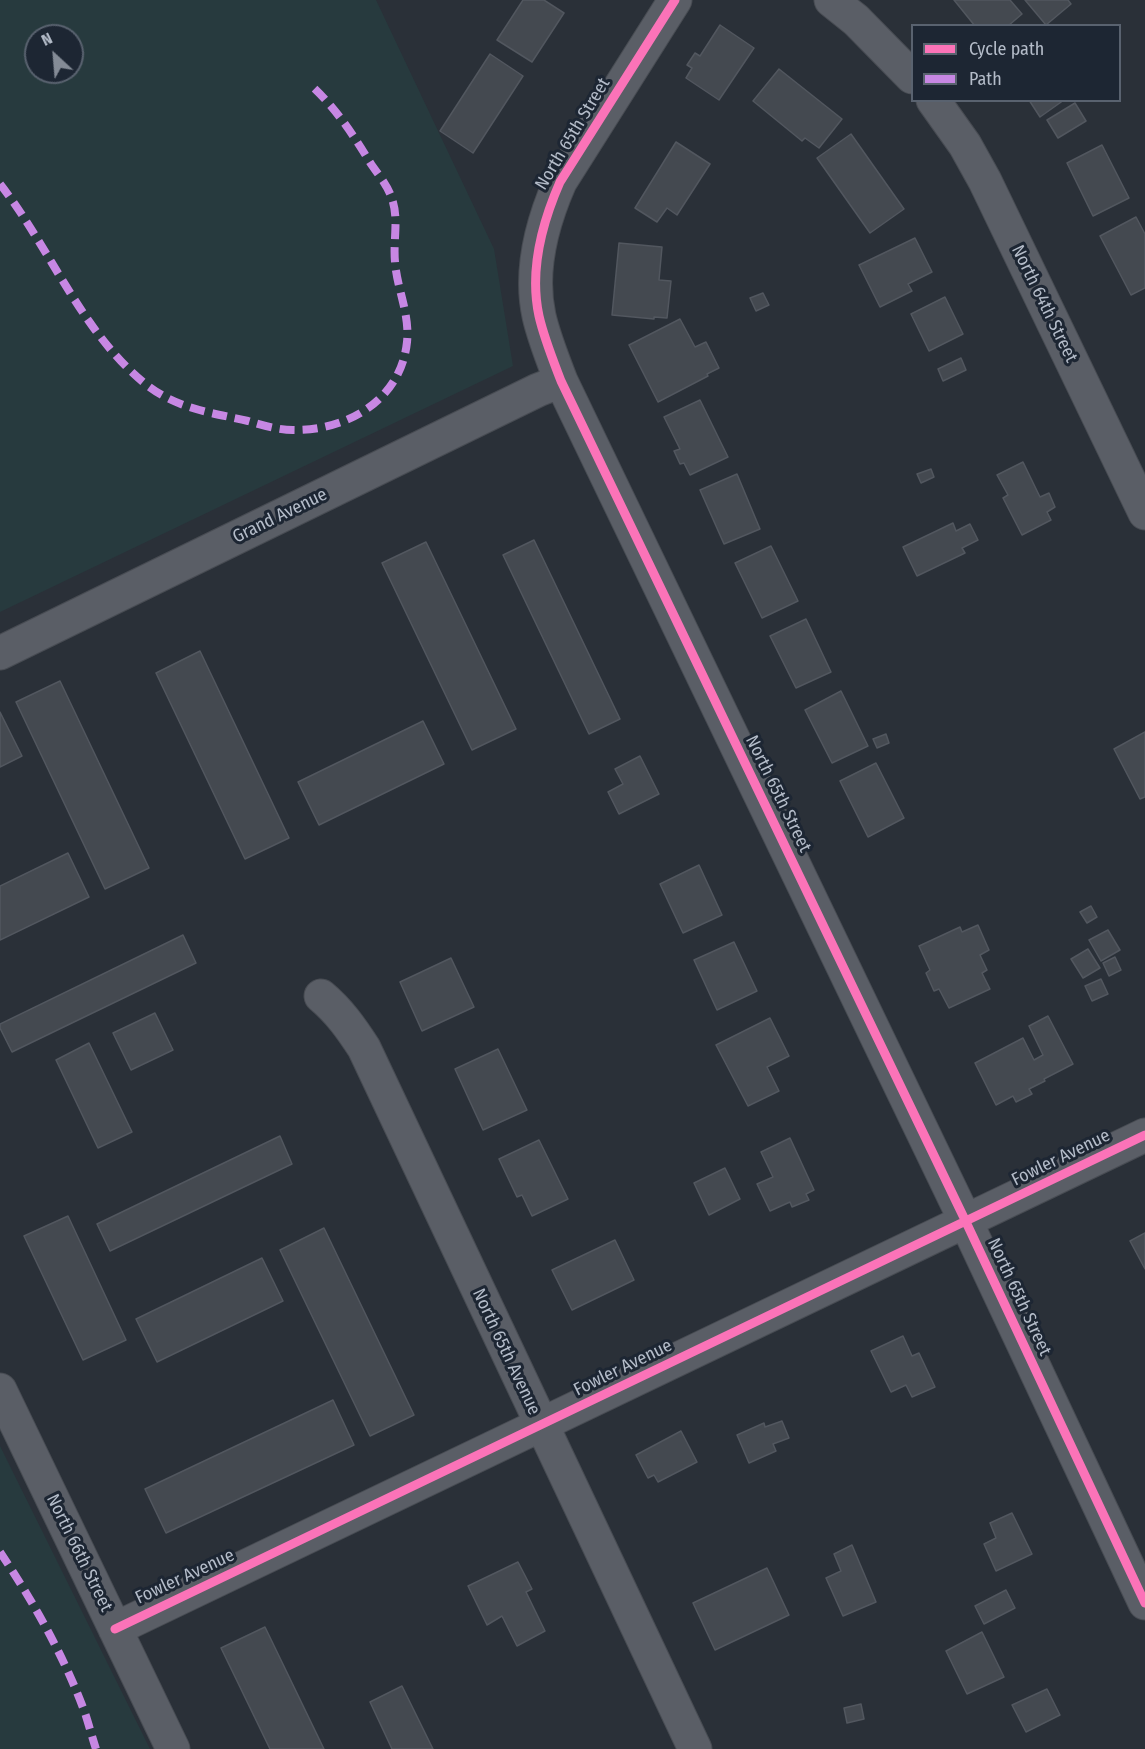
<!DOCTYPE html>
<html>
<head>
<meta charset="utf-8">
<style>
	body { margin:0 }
	#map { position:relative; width:1145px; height:1749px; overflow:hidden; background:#2a3038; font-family:"Fira Sans Condensed",sans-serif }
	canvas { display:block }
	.legend { position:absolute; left:911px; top:24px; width:210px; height:78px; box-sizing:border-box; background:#1d2633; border:2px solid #59626f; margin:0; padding:8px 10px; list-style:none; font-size:18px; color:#b4bcc9 }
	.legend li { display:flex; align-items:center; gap:12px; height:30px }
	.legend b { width:30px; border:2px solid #59626f }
	.north { position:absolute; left:24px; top:24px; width:60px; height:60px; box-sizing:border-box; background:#1d2633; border:2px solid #59626f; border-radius:50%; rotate:334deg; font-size:16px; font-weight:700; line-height:24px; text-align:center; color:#b4bcc9 }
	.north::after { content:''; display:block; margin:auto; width:21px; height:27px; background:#848b96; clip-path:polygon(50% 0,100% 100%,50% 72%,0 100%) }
</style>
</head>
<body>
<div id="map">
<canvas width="1145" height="1749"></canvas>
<ul class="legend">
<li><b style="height:8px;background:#fb73b8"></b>Cycle path</li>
<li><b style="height:8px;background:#c787e3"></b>Path</li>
</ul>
<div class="north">N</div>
</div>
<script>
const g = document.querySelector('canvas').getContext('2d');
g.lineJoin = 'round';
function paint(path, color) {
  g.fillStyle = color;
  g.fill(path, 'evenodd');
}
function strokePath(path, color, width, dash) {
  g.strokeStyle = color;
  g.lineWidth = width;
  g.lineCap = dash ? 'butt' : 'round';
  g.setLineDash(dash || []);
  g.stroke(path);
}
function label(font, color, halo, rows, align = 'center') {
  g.font = font + ' "Fira Sans Condensed",sans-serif';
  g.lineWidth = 6;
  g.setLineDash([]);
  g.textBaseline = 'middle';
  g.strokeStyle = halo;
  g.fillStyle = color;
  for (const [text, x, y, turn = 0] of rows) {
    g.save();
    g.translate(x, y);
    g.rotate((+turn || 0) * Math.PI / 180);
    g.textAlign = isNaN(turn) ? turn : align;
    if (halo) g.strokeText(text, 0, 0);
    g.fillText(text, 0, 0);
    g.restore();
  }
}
paint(new Path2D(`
	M0,0h376l118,249 19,117 -513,246zM36,36h36v36h-36z
	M0,1446l150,303h-150z`), '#273a3e');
const building = new Path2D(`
	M523,0h21l20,13 -32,49 -35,-22z
	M954,0h56l12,14 -14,12h-33z
	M1025,0h43l3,4 -25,21z
	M720,25l34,23 -35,52 -33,-22 6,-10 -5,-3 8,-12 5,3z
	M490,54l33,22 -50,77 -33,-22z
	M779,69l63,50 -23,29 -14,-10 -3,3 -49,-40z
	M1029,100h35l-24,17z
	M1075,103l11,18 -28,17 -11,-18z
	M851,134l53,75 -34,24 -53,-75z
	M676,142l34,22 -33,51 -10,-7 -10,14 -22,-14z
	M1102,145l27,53 -36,18 -26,-53z
	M1136,217l9,17v54l-14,7 -31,-59z
	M915,238l17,34 -24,12 4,7 -32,16 -21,-42z
	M619,243l43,4 -3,33 12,1 -4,37 -13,-1v2l-42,-4z
	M763,293l6,12 -13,6 -6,-13z
	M945,297l18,37 -34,17 -18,-37z
	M680,319l15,28 11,-5 13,26 -12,6 1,2 -50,26 -29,-57z
	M961,358l5,12 -23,11 -5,-12z
	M700,400l28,57 -38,18 -6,-12 -4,1 -6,-13 6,-2 -16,-32z
	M1023,462l17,35 9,-4 6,14 -8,5 4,8 -29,15 -19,-37 5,-3 -11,-20z
	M931,469l3,8 -13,6 -4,-9z
	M737,474l23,55 -36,15 -24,-54z
	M953,523l3,8 14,-7 8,16 -16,8 3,5 -48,23 -14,-29z
	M534,540l86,179 -31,15 -86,-179z
	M426,542l90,187 -44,21 -90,-187z
	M771,546l27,55 -36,17 -27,-55z
	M806,619l25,53 -35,16 -26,-52z
	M200,651l89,187 -44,21 -89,-186z
	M60,681l89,187 -44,21 -89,-187z
	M841,691l27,55 -36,17 -27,-53z
	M0,712l22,44 -22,11z
	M423,721l21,43 -125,61 -21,-43z
	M1145,732v65l-5,2 -26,-50z
	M886,734l3,9 -12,5 -4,-9z
	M640,756l19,38 -40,20 -11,-22 15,-8 -8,-15z
	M876,763l28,55 -36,19 -28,-56z
	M68,853l21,44 -89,43v-54z
	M699,865l23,50 -39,18 -23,-49z
	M1091,906l6,11 -10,6 -7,-11z
	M978,925l11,25 -9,5 7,15 -5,3 8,16 -41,19 -10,-19 -5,2 -8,-18 4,-3 -11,-24 41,-19 2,5z
	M1108,930l12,20 -19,11 -12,-21z
	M183,935l13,28 -184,89 -12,-24v-4z
	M734,942l23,49 -40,19 -23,-50z
	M1088,949l12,19 -17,10 -12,-19z
	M1115,957l6,13 -12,6 -6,-13z
	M451,958l23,49 -52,24 -22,-49z
	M1101,979l7,15 -16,7 -7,-15z
	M155,1013l18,37 -42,20 -18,-37z
	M1048,1016l25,48 -29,15 1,2 -16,8 3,5 -16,8 -3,-6 -17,9 -21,-42 48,-25 11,22 9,-5 -14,-29z
	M770,1018l19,38 -22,11 12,24 -31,15 -32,-61z
	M89,1043l43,89 -34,16 -42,-88z
	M498,1049l29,61 -44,20 -28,-61z
	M280,1136l12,28 -182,87 -13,-27z
	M790,1138l24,52 -8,4 3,6 -17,7 -2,-5 -20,9 -13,-27 16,-7 -12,-25z
	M539,1140l29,59 -36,17 -10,-21 -5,2 -18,-38z
	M725,1168l15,31 -31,16 -15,-32z
	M68,1216l58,124 -43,20 -59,-124z
	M324,1228l90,187 -44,21 -90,-186z
	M1145,1233v36l-15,-28z
	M615,1240l19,40 -62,30 -20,-40z
	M262,1258l21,43 -126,61 -21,-43z
	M903,1336l9,20 7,-3 16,34 -23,10 -6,-12 -15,7 -20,-41z
	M333,1400l21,45 -188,88 -21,-44z
	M782,1421l7,17 -16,6 3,7 -27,12 -12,-28 27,-12 1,4z
	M681,1431l16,31 -39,20 -4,-7 -6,3 -12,-23z
	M1012,1513l20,41 -36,17 -12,-27 12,-6 -6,-15z
	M852,1545l24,57 -33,14 -17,-38 15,-7 -7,-17z
	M518,1562l14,27 -6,3 19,39 -28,15 -15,-30 -15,9 -19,-39z
	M767,1568l22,47 -74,35 -22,-47z
	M1006,1590l9,18 -31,16 -9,-18z
	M265,1627l59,122h-54l-49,-101z
	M982,1632l22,45 -37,17 -21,-43z
	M402,1686l31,63h-41l-22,-47z
	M1047,1689l13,26 -34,17 -14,-27z
	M861,1704l3,15 -17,4 -3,-15z`);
paint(building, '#444950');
strokePath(building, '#52575f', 1.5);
const minor = new Path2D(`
	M675,0l-115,182c-18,41 -31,88 -21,134 5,22 14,44 22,65l405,841 179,381
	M831,0l25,20 56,57
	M933,100l32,45 20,36 160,332
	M0,653l538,-263 23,-9
	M321,996c18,15 30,32 43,52l331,701
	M0,1390l173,359
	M115,1629l1030,-494`);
strokePath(minor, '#484c53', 35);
strokePath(minor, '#5a5e66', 33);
strokePath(new Path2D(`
	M0,184c50,64 80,145 143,198 33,27 66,30 105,39 14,4 30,9 45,9 54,1 108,-30 114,-88 3,-28 -10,-53 -12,-80 -2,-22 4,-43 -3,-63 -4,-13 -14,-25 -21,-35 -17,-28 -34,-54 -57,-76
	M0,1552c33,49 65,106 85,161 4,12 7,24 11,36`), '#c787e3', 8, [15, 8]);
strokePath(new Path2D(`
	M675,0l-115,182c-18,41 -31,88 -21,134 5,22 14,44 22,65l405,841 179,381
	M115,1629l1030,-494`), '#fb73b8', 9);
label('18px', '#b4bcc9', '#1d2633', [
	["North 65th Street",573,134,-59],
	["North 64th Street",1044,304,64],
	["Grand Avenue",280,516,-26],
	["North 65th Street",778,794,64],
	["Fowler Avenue",1061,1158,-26],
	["North 65th Street",1019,1297,65],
	["North 65th Avenue",506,1352,65],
	["Fowler Avenue",623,1368,-26],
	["North 66th Street",79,1553,64],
	["Fowler Avenue",185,1577,-25]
]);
</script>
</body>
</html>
